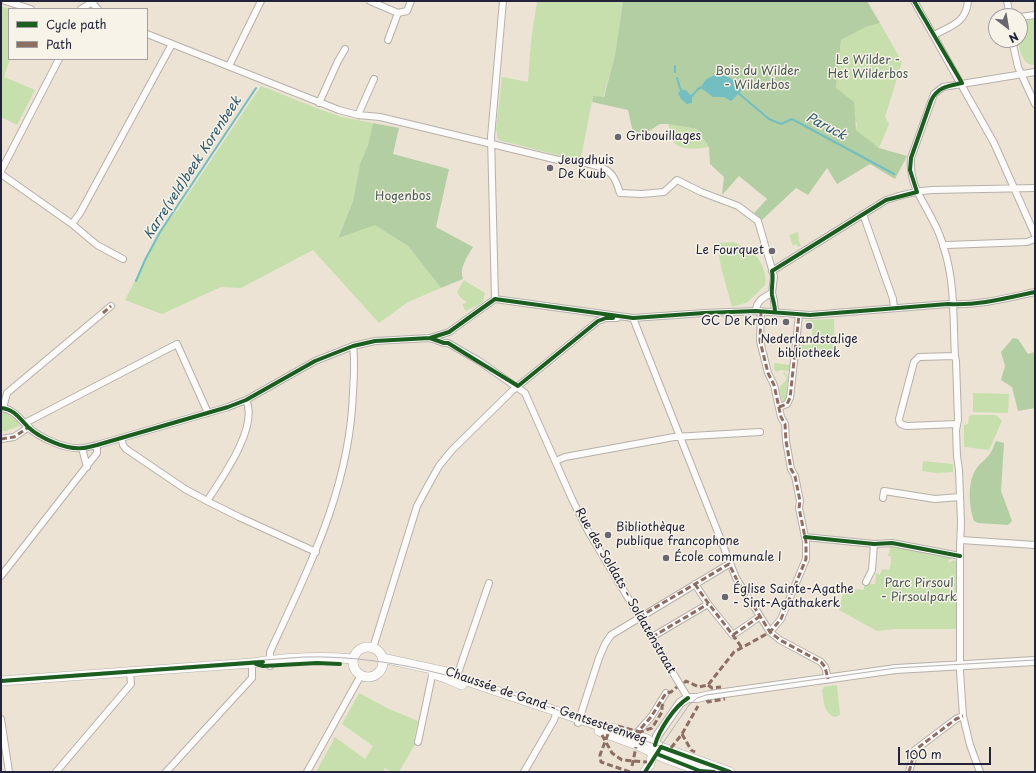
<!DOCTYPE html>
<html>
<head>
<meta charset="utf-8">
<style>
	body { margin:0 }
	#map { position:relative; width:1036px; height:773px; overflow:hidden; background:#ece3d5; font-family:"Playpen Sans",sans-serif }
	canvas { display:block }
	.frame { position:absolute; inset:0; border:2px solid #22223b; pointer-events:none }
	.legend { position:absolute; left:8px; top:8px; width:140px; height:52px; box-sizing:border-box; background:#f7f3e8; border:1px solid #a29fa3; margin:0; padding:5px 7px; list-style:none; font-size:12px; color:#22223b }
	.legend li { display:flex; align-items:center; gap:8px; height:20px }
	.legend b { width:20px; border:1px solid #a29fa3 }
	.north { position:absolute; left:988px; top:8px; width:40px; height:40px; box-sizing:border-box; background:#f7f3e8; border:1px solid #a29fa3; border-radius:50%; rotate:149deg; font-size:11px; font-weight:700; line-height:16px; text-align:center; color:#22223b }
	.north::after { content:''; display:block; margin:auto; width:14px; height:18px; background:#696671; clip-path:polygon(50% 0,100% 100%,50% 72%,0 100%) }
	.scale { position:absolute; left:898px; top:747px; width:93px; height:18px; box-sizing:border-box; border:2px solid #22223b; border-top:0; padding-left:5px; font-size:12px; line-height:14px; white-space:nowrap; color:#22223b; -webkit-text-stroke:3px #f7f3e8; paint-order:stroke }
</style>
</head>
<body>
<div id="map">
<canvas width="1036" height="773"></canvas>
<div class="frame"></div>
<ul class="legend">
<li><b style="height:5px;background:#1b5e20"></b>Cycle path</li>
<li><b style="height:5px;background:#8d6e63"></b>Path</li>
</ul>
<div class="north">N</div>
<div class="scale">100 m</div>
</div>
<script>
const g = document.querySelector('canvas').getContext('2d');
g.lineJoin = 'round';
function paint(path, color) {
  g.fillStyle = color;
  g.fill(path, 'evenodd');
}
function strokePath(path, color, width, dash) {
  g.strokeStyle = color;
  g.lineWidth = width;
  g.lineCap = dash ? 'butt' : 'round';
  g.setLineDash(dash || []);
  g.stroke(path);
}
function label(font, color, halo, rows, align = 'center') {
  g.font = font + ' "Playpen Sans",sans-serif';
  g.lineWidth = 3;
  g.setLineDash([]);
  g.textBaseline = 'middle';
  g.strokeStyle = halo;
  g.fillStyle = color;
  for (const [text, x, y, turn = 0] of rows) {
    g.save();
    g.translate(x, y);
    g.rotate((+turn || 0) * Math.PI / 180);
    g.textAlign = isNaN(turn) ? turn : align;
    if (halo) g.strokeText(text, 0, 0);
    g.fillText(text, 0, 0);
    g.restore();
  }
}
paint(new Path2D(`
	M537,1h86l-8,54 -12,43 -10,-2 -12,62h-12l-70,-18c-3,-3 -1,-7 -3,-11l6,-52 26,5 3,-41z
	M1,6l8,3v50h1l-6,18 31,13 -18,35 -16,-8z
	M1035,19v46c-13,1 -15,-15 -17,-24l2,-1v-18z
	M880,23l22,39 -17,55 4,7 -10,24 -23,-18 1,-6 -21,-36 5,-48 25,-13z
	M261,86l58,23 23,8 31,6 -5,22 -8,19 -7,37 -15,36 37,-13 33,22 33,42 -33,14 -29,21 -66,-73 -72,38 -20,-1 -59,27 -37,-14 35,-68 18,-23z
	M668,124l29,5 12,18c-10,2 -32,4 -37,-7 -2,-5 -2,-11 -4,-16z
	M798,232l1,9 2,5 -3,1 -2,-3 -3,2 -4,-11z
	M734,242c6,3 14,7 19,11 8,6 15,23 12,32l-17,17 -16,5 -11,-40 -4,-24z
	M464,280l21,13 -2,9c-5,4 -11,5 -17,9l-4,-6 5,-3 -6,-4 -4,-6z
	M834,319l1,39 -35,-4 1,-9h10l2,-23 -8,-1 1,-1z
	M774,363l16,2v5l-3,1 -6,-1 -5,2 -2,-3z
	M784,372l3,3 1,5 -2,4c2,6 -1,11 2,16l-5,2 -1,-2 -3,-12 8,-9 -2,-4 -2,-1z
	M973,393l36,1 -1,19 -35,-1z
	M1,412c9,0 15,6 21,13l-16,6h-5z
	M971,415h25l6,6 -13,29 -25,-3v-22l4,-1 1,-7z
	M923,461l30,3v8l-16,1 -15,-2z
	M891,545l59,12 1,2 -3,2 1,2 5,-3 2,2v67h-62l-17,2 -38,-21 5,-22 20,2v-7l11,1 1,-11 4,2 2,-6 7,1 2,-7v-7h-3z
	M837,685l3,30 -5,2c-12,-4 -11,-16 -13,-27l2,-3z
	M359,693l30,16 29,12 -4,18 3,2 -18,31h-7l-7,-4 -2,4h-67l19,-35 30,22 8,-13 -31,-22z`), '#c6dfad');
paint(new Path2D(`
	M623,1h244l13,22 -14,4 -25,13 -5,48 18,14 2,28 23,18 28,8 -12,23 -25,-15 -33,20 -10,-16 -19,27 -12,-7 -34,32 -8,-7 13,-14 -28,-23 -17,19 2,-18 -14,-13 -1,-17 -12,-18 -29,-5h-8l-14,9 -12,4 -6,-27 -36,-8 1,-6 11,1 11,-42z
	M373,123l26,5 -6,26 56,15 -13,58 37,20c-6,10 -14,21 -10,32l-22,9 -33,-42 -33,-21 -37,13 15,-37 7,-37 8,-19z
	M1013,338l5,1 10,15 7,-2v56l-17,3 -6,-24 -11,-7 4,-14 -4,-14z
	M996,441l8,2 -3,48 11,30 -4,4 -30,-2 -4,-2c-5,-15 -7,-38 2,-52 4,-6 11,-10 15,-17 2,-3 3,-8 5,-11z`), '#b3cea2');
paint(new Path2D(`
	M721,74c10,3 15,8 21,16l-11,11 -7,-4h-11l-12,-9c4,-11 10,-12 20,-14z
	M681,90h5l6,7v6l-5,1 -6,-5 -3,-6z`), '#72bec1');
strokePath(new Path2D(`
	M675,66v6
	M677,78l3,10 3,4
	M737,92l32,27 12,5 11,-5 102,55
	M691,97l7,-8 4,-2
	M136,281l9,-21 15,-28 96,-144`), '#72bec1', 2);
const minor = new Path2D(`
	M5,1l26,8
	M370,1l28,12
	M914,1l80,142 41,92
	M1007,1l3,15
	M91,3l3,2 4,4
	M81,9l13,-8
	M1020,17l15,-2
	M147,34l192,76 19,5 22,2 178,43c14,1 45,3 54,15 4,5 6,12 8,18l22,1 22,-2 13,-12 24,12 37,14 20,15 16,55 -2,17 2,8 1,11
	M934,35c17,-9 32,-12 34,-34
	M388,40l10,-27 9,-2 4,-10
	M1012,40l6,27 17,37
	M229,66l32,-65
	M319,103l19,-42 7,-12
	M358,115l16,-36
	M1,171l58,-112
	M1,174l71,50 25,21 26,14
	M863,214l30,85 1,9
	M72,224l8,-11 92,-169
	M943,246l4,-1 80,-3 8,-3
	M772,271l114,-71c15,-5 30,-9 46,-10l103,-2
	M495,299l-4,-162 12,-136
	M756,311c0,-10 8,-14 16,-18
	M761,311l-1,30 8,32 6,12 7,32 4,7 1,17 5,28 4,7 5,25 -1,7 7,34v17l-25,60 -11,13
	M633,318l103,260 34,54 10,8 41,22 4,5 3,12
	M430,338l14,5h4l31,18 46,32 47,106 16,32 100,167
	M955,356l-36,1 -5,5 -15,57c0,5 3,6 8,7l50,-2
	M779,407l8,-3 3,-6 9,-83
	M1,408c13,1 18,10 27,19 12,11 38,23 54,21 5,0 10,-2 15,-3l131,-38 18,-7 69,-39 38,-15 22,-5 55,-3 19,-6 46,-33 138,19 71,-5 52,-2 54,4 138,-11c29,2 59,-6 87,-12
	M3,408l4,-15 104,-87
	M25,423l152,-79 31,69
	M121,438l2,7 3,4 59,40 22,12 32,16 77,35
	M1,439l13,-2 15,-10
	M82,448l5,19
	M556,461l9,-4 109,-20 86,-5
	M883,498l1,-7 51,8 25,-2
	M207,501c15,-23 52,-74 39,-101
	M805,537l69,7 18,-1 68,13
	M961,540l74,5
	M1,576l96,-123v-8
	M866,582l6,-12 2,-26
	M695,584l13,20 25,31 26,-18
	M652,637l56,-33
	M373,648l44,-142 13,-24 9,-16 13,-16 60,-59 86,-70 8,-3h11
	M270,666v-14c39,-85 80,-164 83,-260 1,-15 2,-31 0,-46
	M456,679l33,-96
	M1,719l8,53
	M578,723l21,-65 6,-14 6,-9 118,-71
	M635,735l16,-18 15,-24
	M418,742l15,-71
	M56,772l75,-88 -1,-12
	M166,772l86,-94v-15
	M307,772l54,-97
	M524,772l30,-52 3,-9
	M909,772l6,-22 41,-31 7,-3
	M980,772l-10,-27 -7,-29 -3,-45v-124l1,-24 -2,-53 -2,-14 -1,-26 2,-10 -2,-59 -1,-5c-2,-34 0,-68 -9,-101 -3,-11 -7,-24 -13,-34 -11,-23 -24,-36 -22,-63l23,-64 9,-7 92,-15`);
const tertiary = new Path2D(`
	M655,745l2,-9 23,-33 8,-5h9l13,-3 186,-26 139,-8`);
const secondary = new Path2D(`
	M353 662a15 15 0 1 1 30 0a15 15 0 1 1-30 0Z
	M382,658l69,15 7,5 151,51 3,-1 35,11 8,6 75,27
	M433,674c10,2 19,7 29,11
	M1,681l251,-18c33,-5 67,-7 101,-4
	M599,731l38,14 25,12 38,14 14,1
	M645,772l5,-8 5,-18`);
strokePath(minor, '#b6b0aa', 8);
strokePath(tertiary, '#b6b0aa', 10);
strokePath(secondary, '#b6b0aa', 10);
strokePath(minor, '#fcfbf9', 6);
strokePath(tertiary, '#fcfbf9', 8);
strokePath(secondary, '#fcfbf9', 9);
strokePath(new Path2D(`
	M1,680l303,-23c89,-2 165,23 248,51 60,21 120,42 180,64
	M643,772l46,-67 8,-7 9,-3 190,-27 139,-8`), '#b4b3b4', 1);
strokePath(new Path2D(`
	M103,313l8,-7
	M779,407l8,-3 3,-6 9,-83
	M1,439l13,-2 15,-10
	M695,584c14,22 32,42 47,64
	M639,617l90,-53 7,14 34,54 10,8 41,22 4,5 3,12
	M733,635l26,-18
	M652,637l56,-33
	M684,683l2,-2 13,6 9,-2 26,-33 36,-20 11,-13 25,-60v-17l-7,-34 1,-7 -5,-25 -4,-7 -5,-28 -1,-17 -4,-7 -7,-32 -6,-12 -8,-32 1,-30
	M708,685l4,3 9,-1
	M707,700l1,2 17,-3
	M618,726l22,6
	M608,734l-8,21 1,7 29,10
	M639,734l1,-2 12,-4 10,-16v-6l3,-4
	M682,734l9,16 4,2
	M602,735l10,18 10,7 25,2
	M635,735l16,-18 15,-24 5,-1 6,-5
	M671,748l11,-14 16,-28
	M632,766l4,-19
	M909,772l6,-22 41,-31 7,-3`), '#8d6e63', 3, [6, 3]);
strokePath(new Path2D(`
	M775,312c0,-7 -2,-11 -3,-17 -1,-8 2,-16 0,-24l114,-71 31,-8 -7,-22 1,-12 20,-57c6,-14 17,-15 31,-18l-48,-82
	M430,338l14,5h4l70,43 80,-65 8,-3h7
	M1,408c13,1 18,10 27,19 12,11 38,23 54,21 5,0 10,-2 15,-3l131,-38 18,-7 69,-39 38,-15 22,-5 55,-3 19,-6 46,-33 138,19 71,-5 52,-2 54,4 138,-11c29,2 59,-6 87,-12
	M805,537l69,7 18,-1 68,13
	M256,664l7,2 54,-3 23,1
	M1,681l262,-19
	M655,745c4,-15 19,-38 33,-47
	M657,754l43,17 14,1
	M645,772l16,-25 69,25`), '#1b5e20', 4);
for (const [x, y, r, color] of [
	[618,137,4,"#696671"],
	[550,168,4,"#696671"],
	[772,251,4,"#696671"],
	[786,322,4,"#696671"],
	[809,326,4,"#696671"],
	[608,535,4,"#696671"],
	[666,558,4,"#696671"],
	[725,597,4,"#696671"]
]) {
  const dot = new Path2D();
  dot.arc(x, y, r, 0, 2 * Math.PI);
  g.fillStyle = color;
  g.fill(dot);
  strokePath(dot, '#f7f3e8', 1.5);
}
label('12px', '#4a5a53', '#f7f3e8', [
	["Le Wilder -",868,61],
	["Het Wilderbos",868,75],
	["Bois du Wilder",757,72],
	["- Wilderbos",757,86],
	["Hogenbos",403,197],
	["Parc Pirsoul",919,584],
	["- Pirsoulpark",919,598]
]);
label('12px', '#22223b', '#f7f3e8', [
	["Gribouillages",626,137],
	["Jeugdhuis",558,161],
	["De Kuub",558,175],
	["Le Fourquet",764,251,"right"],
	["GC De Kroon",778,322,"right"],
	["Nederlandstalige",809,340,"center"],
	["bibliotheek",809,354,"center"],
	["Bibliothèque",616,528],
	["publique francophone",616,542],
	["École communale I",674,558],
	["Église Sainte-Agathe",733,590],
	["- Sint-Agathakerk",733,604]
], 'left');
label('12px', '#22223b', '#f7f3e8', [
	["Rue des Soldats - Soldatenstraat",625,591,60],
	["Chaussée de Gand - Gentsesteenweg",546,706,19]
]);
label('italic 13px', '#2d5a6d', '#f7f3e8', [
	["Paruck",826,127,28],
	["Karre(veld)beek Korenbeek",193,168,-57]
]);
</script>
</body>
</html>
